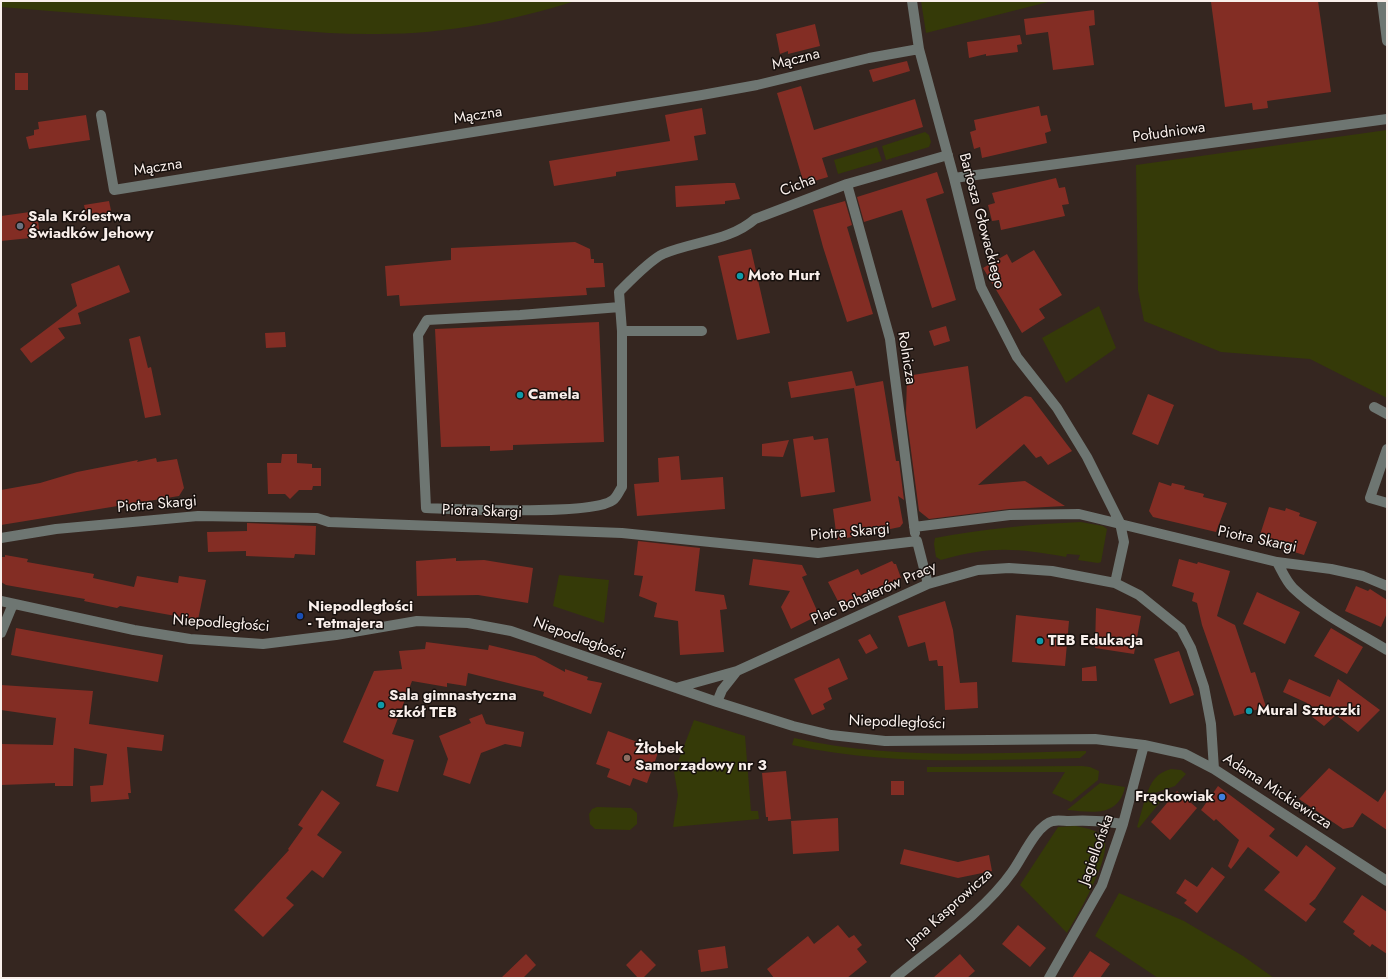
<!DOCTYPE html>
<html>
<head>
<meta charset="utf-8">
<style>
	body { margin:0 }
	#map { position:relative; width:1388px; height:979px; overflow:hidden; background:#352620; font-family:Jost,sans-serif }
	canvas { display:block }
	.frame { position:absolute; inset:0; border:2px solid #f9efeb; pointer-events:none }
</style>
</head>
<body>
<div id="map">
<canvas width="1388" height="979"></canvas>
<div class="frame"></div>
</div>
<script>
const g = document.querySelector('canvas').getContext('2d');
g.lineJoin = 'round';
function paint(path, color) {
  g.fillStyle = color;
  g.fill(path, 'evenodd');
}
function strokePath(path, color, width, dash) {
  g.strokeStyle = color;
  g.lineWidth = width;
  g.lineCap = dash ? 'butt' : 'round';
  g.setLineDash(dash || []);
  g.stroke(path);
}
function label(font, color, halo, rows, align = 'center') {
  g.font = font + ' Jost,sans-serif';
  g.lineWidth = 3;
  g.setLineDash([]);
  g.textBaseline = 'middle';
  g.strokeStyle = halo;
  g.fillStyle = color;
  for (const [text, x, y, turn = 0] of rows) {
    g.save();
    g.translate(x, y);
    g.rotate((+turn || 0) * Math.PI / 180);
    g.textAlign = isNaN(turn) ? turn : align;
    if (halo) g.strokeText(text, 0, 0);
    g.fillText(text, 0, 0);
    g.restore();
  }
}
paint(new Path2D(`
	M1,1h574c-63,20 -129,33 -196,33 -57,1 -113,-7 -169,-11 -70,-6 -140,-10 -209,-16z
	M921,1h131l-126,32z
	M1387,130v268l-77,-39 -89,-7 -77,-31 -6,-31 -2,-125z
	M925,132l4,3 2,7 -2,5 -43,13 -4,-14z
	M877,147l5,14 -44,13 -4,-14z
	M1099,306l17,42 -50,35 -24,-45z
	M1081,522l22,4 4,3 -6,33 -3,1 -20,-3 2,-5 -13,-1 -1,3c-51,-9 -75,-11 -125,3l-5,-3 -2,-13 1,-6c48,-9 98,-14 146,-16z
	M559,575l50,5 -5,43 -51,-17z
	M694,720l51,16 6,75h7l1,8 -86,8 5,-32 -4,-23z
	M794,738c96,22 195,15 292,13v2l-6,5c-97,2 -193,8 -288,-13z
	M1082,766l8,1 9,4 -1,9 -27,22 -19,-9 13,-21h-138v-5z
	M1171,769l10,1 5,4 -11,12 -29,10c5,-14 10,-23 25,-27z
	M1100,783l25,4c-7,31 -33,25 -58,23z
	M1170,790l-31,38 -2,-1 8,-28z
	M597,807l34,1 6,5v11l-7,6 -35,-1 -5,-5 -1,-10 3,-5z
	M1075,826c10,2 24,3 29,14 8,16 -27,77 -37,93l-47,-48 38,-58z
	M1119,893l65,28 59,35 31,22h-116l-63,-42z`), '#353a08');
paint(new Path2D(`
	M1220,1h98l13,91 -64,9 1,7 -15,2 -1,-7 -27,4 -14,-105z
	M1094,10l1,15 -6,1 5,39 -41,5 -5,-38 -22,3 -2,-16z
	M815,24l5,22 -32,8v-3l-8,3 -4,-20z
	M1020,35l2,9 -5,1 1,7 -32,4v-2l-17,4 -2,-16z
	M907,61l3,10 -37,11 -4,-12z
	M15,73h13v17h-13z
	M801,86l13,44 101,-31 8,28 -101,31 6,19 -24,7 -27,-91z
	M1039,106l2,10 6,-1 2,9 2,7 -6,2 2,10 -65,15 -2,-11 -6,2 -4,-17 6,-2 -2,-10z
	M702,108l4,26 -12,2 4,24 -82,12v4l-62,10 -5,-25 121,-20 -5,-26z
	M86,115l4,25 -61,9 -3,-12 8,-2v-5l5,-1 -1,-7z
	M937,172l7,21 -18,6 30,101 -24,8 -30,-98 -38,12 -7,-25z
	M1056,178l3,10 6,-1 4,17 -7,1 3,11 -64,14 -2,-10 -7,1 -4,-16 7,-2 -3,-10z
	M727,183h8l5,16 -15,2v3l-49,3 -1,-21z
	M109,201l3,14 -25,4 -3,-14z
	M845,201l7,24 -5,2 26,87 -26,8 -24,-75 -10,-37z
	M37,211l3,26 -39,4v-25z
	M575,242l15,7 1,10h3v4h9l2,24 -19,1 1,7 -187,11 -1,-11 -12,1 -2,-30 66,-6v-12z
	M751,249l19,84 -33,7 -19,-84z
	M1034,250l28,45 -23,14 6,9 -23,15 -39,-65 24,-14 5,9z
	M119,265l11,27 -52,21 3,11 -23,4 7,10 -34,25 -11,-14 57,-43 -6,-22z
	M599,322l5,120 -91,3v5l-23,1v-5l-49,1 -6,-118z
	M946,326l4,15 -16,5 -5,-15z
	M285,332l1,15 -20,1 -1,-15z
	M140,336l8,32 3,-1 10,48 -16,3 -16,-79z
	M968,366l8,63 49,-33 6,1 41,54 -24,14 -7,-9 -5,2 -12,-14 -46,41 47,-4 40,25 -56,3 -80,10 -10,-8 -13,-98 1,-37z
	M852,371l4,15 27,-5 13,80h3l5,39 -6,-4 5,27 -3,4 -63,13 -4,-31 38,-8 -17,-113 -63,10 -3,-16z
	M1148,394l26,11 -16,40 -26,-11z
	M813,436l1,4 14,-2 7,54 -34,5 -8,-58z
	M789,440l-6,17 -21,-1v-12z
	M282,454h15v9l15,1v4h9v18h-8l-1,4h-13l-9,9 -5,-5h-17l-1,-31h14z
	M679,456l2,24 42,-3 2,32 -88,7 -3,-32 25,-2 -1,-24z
	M156,458l1,4 20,-3 7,29 -5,8 -178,29v-35l39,-7 37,-11 61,-12 -1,2z
	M1159,482l12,4 1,-3 13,3 -1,3 20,5 -1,3 24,6 -11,29 -63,-15 -4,-6z
	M1269,507l16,4 1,-3 14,5 -1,3 18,6 -13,33 -46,-14z
	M247,523l69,3 -1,29 -20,-1 -1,4 -48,-2v-5l-38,1 -1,-20 40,-1z
	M638,541l62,7 -5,43 29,4 3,14 -7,1 4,42 -44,3 -2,-34 -24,-4 3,-14 -18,-7 4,-20 -9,-1z
	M5,555l23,4 -1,3 67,12 -1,4 41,9 3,-11 41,7 1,-7 27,4 -8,40 -78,-14 -3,2 -33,-7 1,-2 -79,-14 -5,-3v-25h4z
	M456,558v3l28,-1 49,8 -5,35 -50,-8 -61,1 -1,-35z
	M753,559l49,6 5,10 -5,2 17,38 -28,14 -10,-22 9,-16 -41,-6z
	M1179,559l18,5 1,-2 32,9 -13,45 18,9 16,48 4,-1 11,35 -32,9 -32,-91 -5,-22 -5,-2 2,-8 -22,-7z
	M892,561l2,3h2l5,14 -61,27 -12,-23 30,-13 3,6z
	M1356,586l12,5 2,-2 17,11v13l-6,14 -36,-16z
	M1257,592l43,20 -15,32 -42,-20z
	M945,601l8,29 7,53 17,-1 1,26 -33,2 -2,-44h-5l-1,-6 -8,1 -4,-19 -17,5 -10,-31z
	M1096,608l45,8 -7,38 -39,-6z
	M1016,615l53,6 -4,45 -53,-4z
	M16,628l147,27 -5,27 -147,-27z
	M1331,628l32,19 -16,27 -33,-18z
	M870,634l8,14 -12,6 -8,-14z
	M426,642l62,8 1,-5 46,11 30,16v-3l23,8 -1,3 15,3 -11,31 -48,-18 1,-4 -76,-19 -2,13 -19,-3v4l-35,-6 -20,53 22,6 -16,52 -22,-6 8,-26 -41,-18 31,-71 28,-2 -3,-18 26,-2z
	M1179,651l15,44 -24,9 -16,-45z
	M839,658l9,21 -20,9 4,11 -9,5 2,5 -13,6 -18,-36z
	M1096,666l1,15h-15v-13z
	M1289,679l41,18 8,-18 42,31 -22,22 -22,-17 -12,11 -22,-17 5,-6 -24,-11z
	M1,685l92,6 -4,33 75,11 -2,16 -35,-4 4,46h-3l1,6 -38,3 -1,-16 13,-1 4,-31 -33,-6 -1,38h-18v-3l-54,2v-41l52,1 3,-27 -55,-8z
	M482,714l4,10 38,8 -3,15 -16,-3 -24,9 -11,31 -27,-9 5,-16 -9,-23 32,-13 -2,-4z
	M608,731l51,19 -12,33 -14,-5 -3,8 -23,-9 3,-8 -14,-5z
	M1329,768l49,34 9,-14v42l-25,-17 -9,14 -10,2 -44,-30z
	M786,771l5,48 -23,2v-4h-2l-4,-44z
	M891,781h13v14h-13z
	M1218,786l57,43 -6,7 28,21 9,-12 30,23 -21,31 -6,5 7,5 -10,13 -42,-32 16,-18 -32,-25 -17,22 -3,-3 11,-26 -23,-21 -2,2 -13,-11z
	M322,790l18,13 -23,32 25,17 -19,26 -11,-8 -26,28 8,7 -31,32 -29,-27 55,-60 -1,-1 15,-21 -5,-3z
	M1177,791l20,17 -27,32 -19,-18z
	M838,818l1,33 -46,3 -2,-33z
	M904,849l54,13 31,-7 3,16 -34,7 -58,-14z
	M1212,867l13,10 -28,36 -13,-10 3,-3 -11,-7 9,-14 12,8z
	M1362,895l25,17v42l-15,-10 -2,3 -17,-13 2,-3 -12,-9z
	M838,925l11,13 5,-3 8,10 -5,4 10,13 -20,16h-73l-7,-9 41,-33 6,8z
	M1018,925l28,23 -16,19 -28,-23z
	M725,946l3,22 -27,4 -3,-22z
	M641,950l15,15 -13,13h-5l-12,-13z
	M1090,951l20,13 -10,14h-28z
	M526,954l10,11 -13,13h-22z
	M960,954l15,17 -8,7h-34z`), '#832d24');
strokePath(new Path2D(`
	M912,1l7,48 35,129 27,109 36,70 40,51 30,49 33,66 4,19 -9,41
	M1382,1l5,40
	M101,115l13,75 588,-95 55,-10 112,-27 50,-9
	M954,178l433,-59
	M847,184l43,155 25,194
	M620,307l-100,8 -93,5 -9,15 8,173c31,1 167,8 187,-8 4,-3 6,-9 9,-13v-156h80
	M622,331l-3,-39c11,-11 31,-32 44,-38 31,-13 67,-13 92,-35l92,-35 101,-29
	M1374,407l13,7
	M1387,449l-17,49 17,5
	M914,527l96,-12 69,-1 198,48 54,7 32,7 24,10
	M1,538l55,-9 142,-13 119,2 12,4 293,11 196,20 99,-12 11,43
	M1277,562c5,9 9,19 16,26 27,26 63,43 94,62
	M1,601l133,29 56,9 73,5 73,-9 81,-14 51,2 43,8 206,71 76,24 38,9 54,6 210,-2 49,6 41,9 29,15 173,112
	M1,633l12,-29
	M676,688l61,-17
	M717,702l5,-12 15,-19 191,-87 50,-14 31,-2 43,3 63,12 24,12 42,34 10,19 13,39 7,37 3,45
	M895,978c37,-31 89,-66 117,-106 10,-13 24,-47 41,-51 5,-1 11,0 16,0 18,-1 36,0 54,3
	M1049,978l53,-93 21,-61 21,-79`), '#6e7672', 10);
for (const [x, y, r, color] of [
	[20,226,4,"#6b7280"],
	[740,276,4,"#0f9aa8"],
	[520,395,4,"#0f9aa8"],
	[300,616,4,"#1a4fb4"],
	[1040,641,4,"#0f9aa8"],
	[381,705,4,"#0f9aa8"],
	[1249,711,4,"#0f9aa8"],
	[627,758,4,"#8d6e63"],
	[1222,797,4,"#3f7fe0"]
]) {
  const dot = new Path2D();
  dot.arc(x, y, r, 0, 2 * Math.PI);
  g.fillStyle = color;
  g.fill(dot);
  strokePath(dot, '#18110e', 1.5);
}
label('15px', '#f9efeb', '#18110e', [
	["Mączna",796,60,-14],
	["Mączna",478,116,-9],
	["Południowa",1169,133,-8],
	["Mączna",158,168,-9],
	["Cicha",798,186,-21],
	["Bartosza Głowackiego",981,221,75],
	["Rolnicza",906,358,81],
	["Piotra Skargi",157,505,-5],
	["Piotra Skargi",482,512,2],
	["Piotra Skargi",850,533,-5],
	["Piotra Skargi",1257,540,12],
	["Plac Bohaterów Pracy",874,594,-24],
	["Niepodległości",221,624,4],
	["Niepodległości",579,639,20],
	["Niepodległości",897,723,2],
	["Adama Mickiewicza",1277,792,33],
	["Jagiellońska",1097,850,-70],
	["Jana Kasprowicza",950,909,-42]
]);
label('bold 15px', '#f9efeb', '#18110e', [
	["Sala Królestwa",28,217],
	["Świadków Jehowy",28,234],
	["Moto Hurt",748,276],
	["Camela",528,395],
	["Niepodległości",308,607],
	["- Tetmajera",308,624],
	["TEB Edukacja",1048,641],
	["Sala gimnastyczna",389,696],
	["szkół TEB",389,713],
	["Mural Sztuczki",1257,711],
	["Żłobek",635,749],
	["Samorządowy nr 3",635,766],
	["Frąckowiak",1214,797,"right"]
], 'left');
</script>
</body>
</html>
